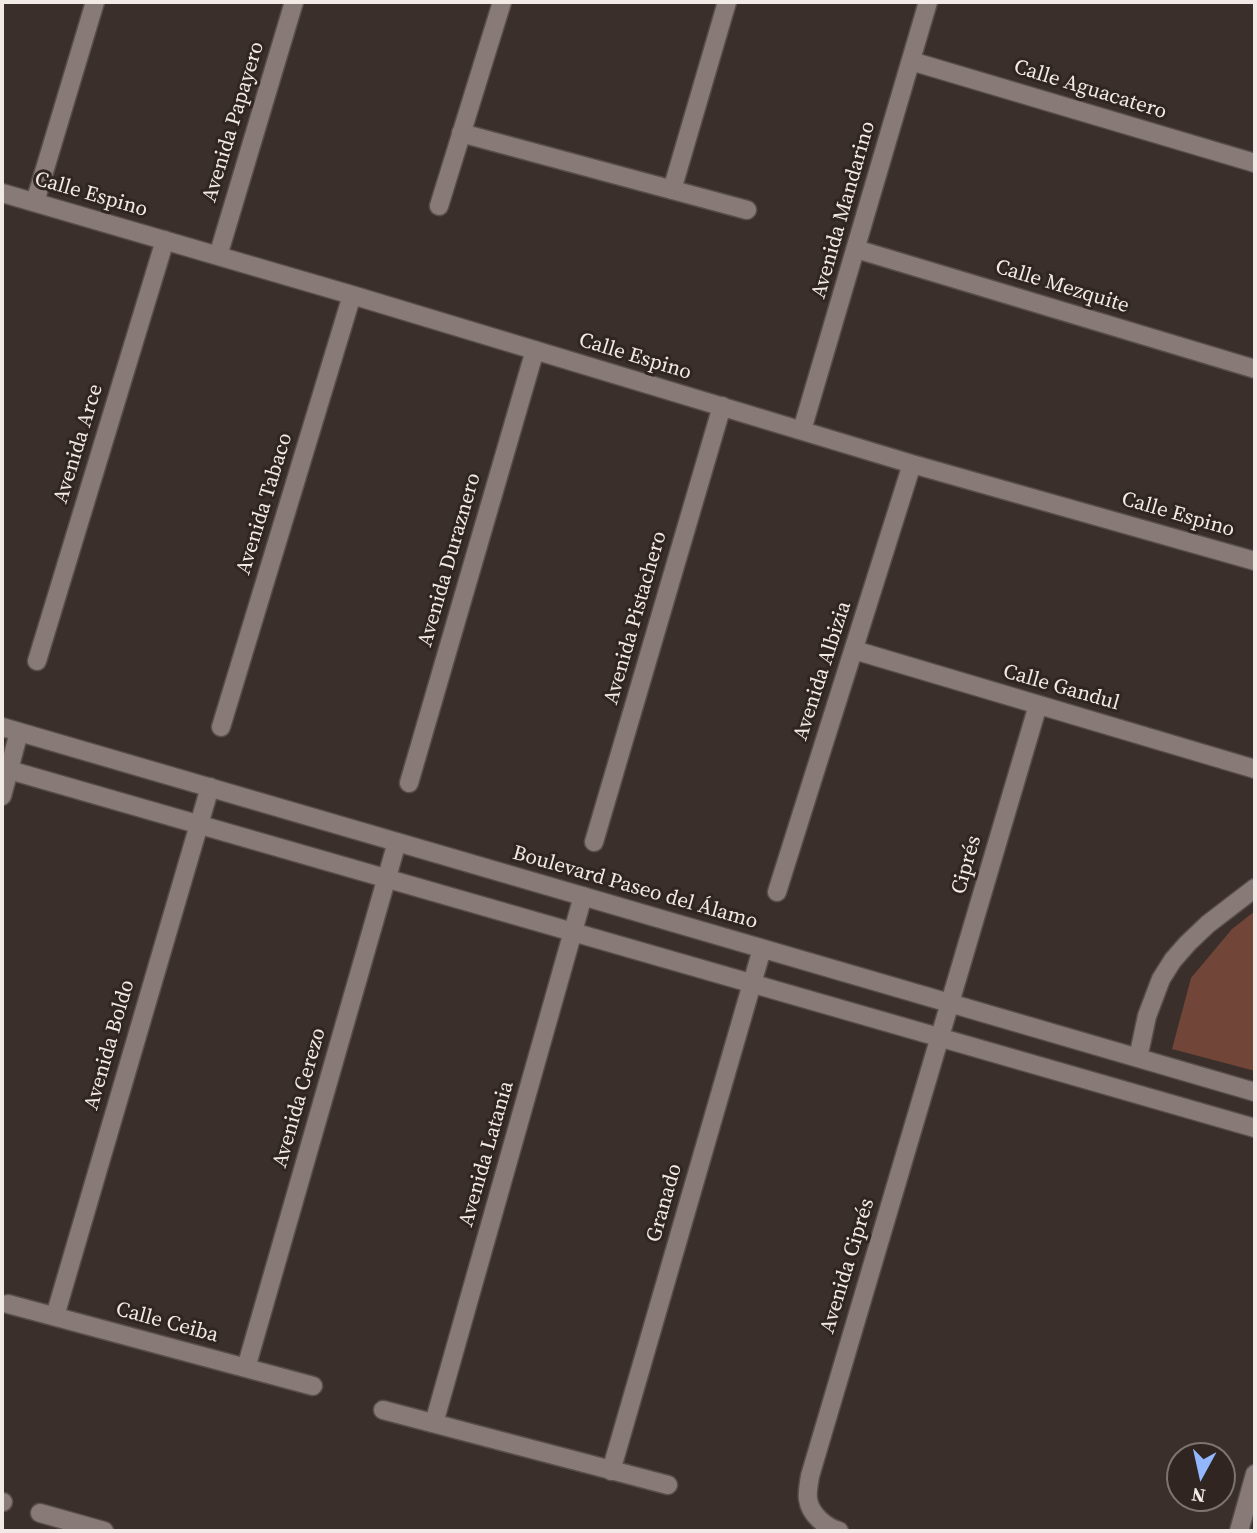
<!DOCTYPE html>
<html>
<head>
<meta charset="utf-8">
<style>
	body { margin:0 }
	#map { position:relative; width:1257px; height:1533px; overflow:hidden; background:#3a2f2b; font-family:"Source Serif 4",serif }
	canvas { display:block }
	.frame { position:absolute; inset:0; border:4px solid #f1eae7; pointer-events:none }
	.north { position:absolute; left:1166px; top:1442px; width:70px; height:70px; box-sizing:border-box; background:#302521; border:2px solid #7d7470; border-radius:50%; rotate:188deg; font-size:19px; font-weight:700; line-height:28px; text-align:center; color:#f1eae7 }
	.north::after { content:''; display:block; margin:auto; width:24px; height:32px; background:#92b7fd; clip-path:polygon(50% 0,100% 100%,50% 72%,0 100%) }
</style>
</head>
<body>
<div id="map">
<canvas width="1257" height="1533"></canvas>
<div class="frame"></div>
<div class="north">N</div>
</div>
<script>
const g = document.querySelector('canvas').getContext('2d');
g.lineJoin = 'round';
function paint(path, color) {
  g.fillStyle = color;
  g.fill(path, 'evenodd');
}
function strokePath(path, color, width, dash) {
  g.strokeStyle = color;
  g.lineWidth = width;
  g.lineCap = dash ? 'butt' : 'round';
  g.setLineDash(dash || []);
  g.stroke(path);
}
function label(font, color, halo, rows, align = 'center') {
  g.font = font + ' "Source Serif 4",serif';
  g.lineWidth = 6;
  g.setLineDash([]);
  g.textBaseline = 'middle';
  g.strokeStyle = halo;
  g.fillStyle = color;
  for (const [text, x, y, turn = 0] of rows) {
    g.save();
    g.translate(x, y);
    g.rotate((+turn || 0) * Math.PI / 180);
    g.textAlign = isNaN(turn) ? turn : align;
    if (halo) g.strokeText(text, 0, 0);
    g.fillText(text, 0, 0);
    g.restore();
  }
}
paint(new Path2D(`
	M1255,911v160l-83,-22 19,-71 41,-49z`), '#714537');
const minor = new Path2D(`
	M911,61l344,102
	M461,133l286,77
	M672,190l55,-188
	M2,193l350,102 560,169 343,97
	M35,202l60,-200
	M439,206l63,-204
	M856,249l399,120
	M218,256l76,-254
	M802,430l126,-428
	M854,650l401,119
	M37,661l128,-421
	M2,727l1253,365
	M221,727l131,-432
	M2,768l1253,360
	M409,783l126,-433
	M2,796l17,-64
	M594,842l128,-436
	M777,892l135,-428
	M1138,1058l9,-42 14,-37 12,-19 15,-17 20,-19 47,-36
	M8,1304l305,82
	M55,1316l155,-529
	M246,1368l151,-526
	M383,1410l285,75
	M434,1423l149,-527
	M611,1471l151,-522
	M2,1502h1
	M40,1513l64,18
	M839,1531c-14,-4 -29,-17 -31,-32 -1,-8 1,-16 2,-23l228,-771
	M1239,1531l16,-57`);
strokePath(minor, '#574e4b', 21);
strokePath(minor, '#887a76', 18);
label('21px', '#f1eae7', '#302521', [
	["Calle Aguacatero",1090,90,17],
	["Avenida Papayero",234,122,-73],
	["Calle Espino",91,195,16],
	["Avenida Mandarino",844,210,-74],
	["Calle Mezquite",1062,287,17],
	["Calle Espino",635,357,17],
	["Avenida Arce",79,444,-73],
	["Avenida Tabaco",265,504,-73],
	["Calle Espino",1178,515,16],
	["Avenida Duraznero",450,560,-74],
	["Avenida Pistachero",636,618,-74],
	["Avenida Albizia",823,671,-72],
	["Calle Gandul",1061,688,16],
	["Ciprés",967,865,-74],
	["Boulevard Paseo del Álamo",635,888,16],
	["Avenida Boldo",110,1045,-74],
	["Avenida Cerezo",300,1098,-74],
	["Avenida Latania",487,1154,-74],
	["Granado",665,1203,-74],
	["Avenida Ciprés",848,1266,-73],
	["Calle Ceiba",167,1323,15]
]);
</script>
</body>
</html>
